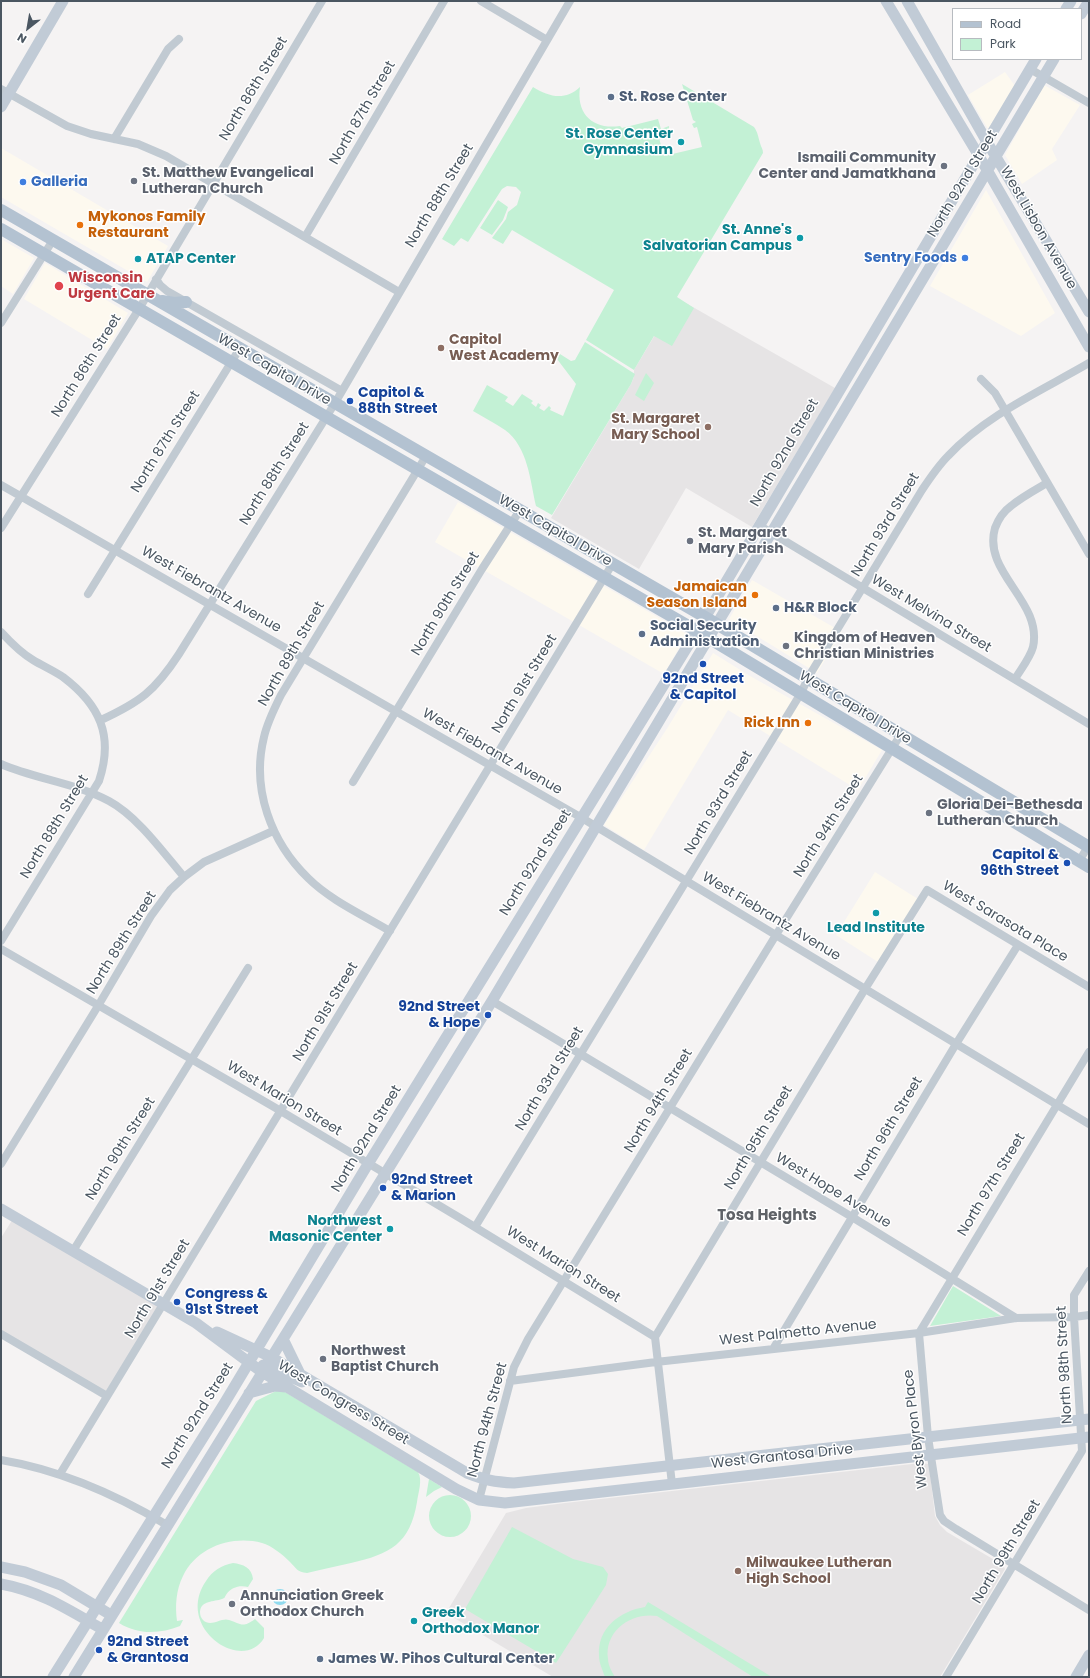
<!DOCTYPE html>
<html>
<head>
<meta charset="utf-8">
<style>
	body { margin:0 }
	#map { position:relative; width:1090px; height:1678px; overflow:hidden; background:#f5f3f3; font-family:Poppins,sans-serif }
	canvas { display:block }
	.frame { position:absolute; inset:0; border:2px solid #4a5661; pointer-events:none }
	.legend { position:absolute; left:952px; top:8px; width:130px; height:52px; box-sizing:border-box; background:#fff; border:1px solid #b7bbc0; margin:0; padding:5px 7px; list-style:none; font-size:12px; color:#4a5661 }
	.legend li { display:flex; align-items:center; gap:8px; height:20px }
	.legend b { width:20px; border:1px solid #b7bbc0 }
	.north { position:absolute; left:8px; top:8px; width:40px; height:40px; -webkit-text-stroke:3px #fff; paint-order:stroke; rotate:211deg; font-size:11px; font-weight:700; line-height:16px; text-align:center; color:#4a5661 }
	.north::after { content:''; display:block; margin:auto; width:14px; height:18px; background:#4a5661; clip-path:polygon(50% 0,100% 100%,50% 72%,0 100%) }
</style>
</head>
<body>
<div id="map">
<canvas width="1090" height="1678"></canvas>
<div class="frame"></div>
<ul class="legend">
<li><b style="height:5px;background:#b3c2d1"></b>Road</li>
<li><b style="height:11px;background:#c3f1d5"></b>Park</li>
</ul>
<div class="north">N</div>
</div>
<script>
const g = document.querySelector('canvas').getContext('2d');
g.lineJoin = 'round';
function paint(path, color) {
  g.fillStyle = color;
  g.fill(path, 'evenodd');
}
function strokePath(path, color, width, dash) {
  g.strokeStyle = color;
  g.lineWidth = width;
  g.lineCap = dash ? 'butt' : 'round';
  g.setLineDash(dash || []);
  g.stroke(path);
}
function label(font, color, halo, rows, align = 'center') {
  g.font = font + ' Poppins,sans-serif';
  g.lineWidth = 3;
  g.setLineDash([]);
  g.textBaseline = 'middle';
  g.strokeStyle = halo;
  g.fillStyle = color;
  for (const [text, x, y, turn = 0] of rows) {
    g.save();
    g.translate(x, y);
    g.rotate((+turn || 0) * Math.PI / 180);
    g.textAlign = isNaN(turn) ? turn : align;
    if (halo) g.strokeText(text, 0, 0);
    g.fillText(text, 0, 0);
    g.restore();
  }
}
paint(new Path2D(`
	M1005,72l10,14 -27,43 -20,-34z
	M1044,85l36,20 -28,44 5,11 -35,24 -17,-29z
	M1,148l167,98 -21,36 -146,-85z
	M986,190l69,123 -34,23 -91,-50z
	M1,239l33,19 -21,36 -12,-8z
	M45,263l83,50 -21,36 -83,-50z
	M458,502l229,132 -23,40 -229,-132z
	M752,580l90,52 -25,41 -88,-54z
	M713,653l37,23 132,74 -24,40 -130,-80 -84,140 -40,-25 64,-98z
	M875,872l43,27 -40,63 -42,-27z`), '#fdf9ef');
paint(new Path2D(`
	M677,298l158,90 -83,139 -66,-39 -47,81 -88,-51 80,-134 3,-7v-7z
	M14,1217l149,88 -56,91 -106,-62v-96z
	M921,1463l8,1 6,52 5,9 7,7 56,33 2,4 -65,108h-387l-107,-64 60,-100 20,-5 39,-5z`), '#e6e4e5');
paint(new Path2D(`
	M682,84l72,43c4,6 4,9 6,16 1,4 3,6 3,10l-86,144 17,11 -22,38 -18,-10 -20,34 -48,-30 28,-50 -102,-60 -9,14 -11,-6 14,-19 2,-7 9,-7 4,-13 -5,-5 -9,-1 -5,3 -34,53 -7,-4 -7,8 -12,-7 91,-152c16,10 32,14 47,0 -4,27 13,43 40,39l2,2 36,-9 3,10 8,-3v6l-9,2 1,3 -2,1 5,18 38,-9 -5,-20 -3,1 -2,-4 4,-2 -3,-2z
	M498,200l10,7 -5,13 -11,15 -12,-7z
	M585,342l50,32 -4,10 -79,131 -16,-9c-6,-26 -8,-59 -31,-76 -10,-7 -22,-13 -32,-19l14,-26 21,12 -3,4 8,5 9,-12 11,7 -2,2 5,4 2,-4 3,2 -2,3 5,3 5,-5 2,2 -1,2 13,6 13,-32 -19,-25 3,-5 11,7 4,-1z
	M646,373l8,10 -10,18 -9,-6z
	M953,1286l48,30 -71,10z
	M280,1389l138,83c5,8 0,21 -1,30 -7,42 -27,52 -66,61 -15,3 -30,7 -44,10 -10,-1 -11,-5 -17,-11 -8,-8 -18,-16 -28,-19 -30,-8 -65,4 -79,33 -7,14 -8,30 -6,45l6,-1 -3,6c-20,8 -42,9 -61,-3l137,-222z
	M429,1479l13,8 -8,4 -8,6z
	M429 1516a21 21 0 1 1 42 0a21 21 0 1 1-42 0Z
	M512,1527l61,32 30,8 5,7 -2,11 -50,78 -91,-54z
	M233,1563c10,1 19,5 20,16l-5,8c-8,-2 -17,0 -22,8 -2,3 0,2 -4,4 -8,3 -21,1 -22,13 0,3 1,6 3,8 8,8 18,-3 26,0 11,3 13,9 26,-1l9,9v10c-21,36 -90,-10 -58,-57 6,-10 16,-16 27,-18z
	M648,1602l124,75h-19l-96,-61c-26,-4 -53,15 -49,43 0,6 4,13 7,18h-10c-2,-6 -6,-14 -6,-21 -2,-28 21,-45 46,-49z`), '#c3f1d5');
paint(new Path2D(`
	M272 1597a8 8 0 1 1 16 0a8 8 0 1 1-16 0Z`), '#90daee');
strokePath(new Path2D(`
	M481,1l66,39
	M1030,69l59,34
	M1,89l66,37 24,8 47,10 28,12 233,136
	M114,139l54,-90 11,-10
	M305,237l139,-236
	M156,279l4,6 7,6 175,100
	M1,323l52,-83
	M981,379l14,14 94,161
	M1,485l581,333 507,306
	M760,526l329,198
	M1,528l138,-219 183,-308
	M88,594l152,-246
	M1,632c10,11 20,21 32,28 10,6 21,11 30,17 37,28 51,59 36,104l-98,160
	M1015,679c6,-10 15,-21 18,-32 10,-46 -51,-74 -38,-119 3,-8 9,-17 16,-22 11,-9 24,-16 36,-23
	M101,720c39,-18 54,-29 78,-66l156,-251 235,-402
	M1,764c34,15 75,19 108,37 28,15 54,51 75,76
	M353,782l129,-213 38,-59
	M1079,861l10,-16
	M390,931c-27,-16 -60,-31 -82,-53 -37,-36 -57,-89 -44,-141 3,-14 10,-28 17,-42l145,-239
	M1,949l273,158 186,111 195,119
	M492,1001l360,216 164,101
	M1089,1052l-170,281 9,104 12,78 4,6 12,8 133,81
	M1,1164l97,-158 53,-90 19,-26 14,-13 20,-15 69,-31
	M475,1227l326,-534 8,-17 113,-186c8,-12 16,-24 26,-34 38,-41 93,-65 141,-93
	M73,1251l175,-283
	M1,1334l106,62
	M773,1349l183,-305 62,-99
	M510,1381l146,-19 263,-29 97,-15 58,-1 15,-2
	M1,1460c60,10 114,34 166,65
	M60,1474l553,-911
	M672,1484l-17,-147 210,-348 62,-99 162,97
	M479,1500l35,-133 14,-28 248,-404 125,-201
	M946,1677l136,-226 -8,-134v-22l15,-24`), '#c1cad2', 8);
strokePath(new Path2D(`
	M886,1l93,155 110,191
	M907,1l80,141 102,170
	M1066,9l5,-8
	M1081,14l8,-13
	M1,107l62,-106
	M1,1209l195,114 66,49 194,117 23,11 26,3 584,-66
	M217,1332l54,25 196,116c18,7 27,9 47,10l575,-64
	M283,1339l17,35
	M263,1365l39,17
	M249,1393l26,-7 11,1
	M1,1567l24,5 36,13 50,30
	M1,1584c39,7 68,26 101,45
	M53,1677l171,-273 144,-240 329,-533 339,-572
	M74,1677l418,-676 562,-942
	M1076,1677l13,-22`), '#c1cbd6', 11);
strokePath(new Path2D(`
	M1,210l704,407 384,230
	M1,229l696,402 392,236
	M162,301l12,2 12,-1`), '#b3c2d1', 12);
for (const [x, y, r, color] of [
	[611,97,4,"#5c6f8a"],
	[681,142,4,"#0f9aa8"],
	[944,166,4,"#6b7280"],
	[134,181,4,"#6b7280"],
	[23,182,4,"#3f7fe0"],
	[80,225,4,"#e8710a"],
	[800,238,4,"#0f9aa8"],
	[965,258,4,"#3f7fe0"],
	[138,259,4,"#0f9aa8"],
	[59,286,5,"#e0444e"],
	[441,348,4,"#8d6e63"],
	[350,401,4,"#1a4fb4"],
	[708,427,4,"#8d6e63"],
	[690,541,4,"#6b7280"],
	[755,595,4,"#e8710a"],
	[776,608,4,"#5c6f8a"],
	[642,634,4,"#5c6f8a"],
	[786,646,4,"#6b7280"],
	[703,664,4,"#1a4fb4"],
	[808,723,4,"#e8710a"],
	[929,813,4,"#6b7280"],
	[1067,863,4,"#1a4fb4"],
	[876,913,4,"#0f9aa8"],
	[488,1015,4,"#1a4fb4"],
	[383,1188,4,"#1a4fb4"],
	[390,1229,4,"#0f9aa8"],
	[177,1302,4,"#1a4fb4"],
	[323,1359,4,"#6b7280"],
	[738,1571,4,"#8d6e63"],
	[232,1604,4,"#6b7280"],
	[414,1621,4,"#0f9aa8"],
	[99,1650,4,"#1a4fb4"],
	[320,1659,4,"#5c6f8a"]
]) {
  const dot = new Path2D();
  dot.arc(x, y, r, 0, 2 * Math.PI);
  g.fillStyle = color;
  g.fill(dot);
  strokePath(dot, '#fff', 1.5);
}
label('14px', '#4a5661', '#fff', [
	["North 86th Street",254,89,-59],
	["North 87th Street",363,113,-60],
	["North 92nd Street",963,184,-59],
	["North 88th Street",440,196,-59],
	["West Lisbon Avenue",1038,228,60],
	["North 86th Street",87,366,-58],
	["West Capitol Drive",274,370,30],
	["North 87th Street",166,442,-58],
	["North 92nd Street",785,453,-60],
	["North 88th Street",275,474,-58],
	["North 93rd Street",886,525,-59],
	["West Capitol Drive",555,531,30],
	["West Fiebrantz Avenue",211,590,30],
	["North 90th Street",446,604,-59],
	["West Melvina Street",931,614,31],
	["North 89th Street",292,654,-60],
	["North 91st Street",525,684,-59],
	["West Capitol Drive",855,708,31],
	["West Fiebrantz Avenue",492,752,30],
	["North 93rd Street",719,803,-59],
	["North 94th Street",829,826,-58],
	["North 88th Street",55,827,-59],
	["North 92nd Street",536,863,-58],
	["West Fiebrantz Avenue",771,917,31],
	["West Sarasota Place",1005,922,31],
	["North 89th Street",122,943,-58],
	["North 91st Street",326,1012,-59],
	["North 93rd Street",550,1079,-59],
	["West Marion Street",284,1099,31],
	["North 94th Street",659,1101,-59],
	["North 96th Street",889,1129,-59],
	["North 95th Street",759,1138,-59],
	["North 92nd Street",367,1139,-59],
	["North 90th Street",121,1149,-58],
	["North 97th Street",992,1185,-59],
	["West Hope Avenue",833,1191,31],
	["West Marion Street",563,1265,32],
	["North 91st Street",158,1289,-59],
	["West Palmetto Avenue",798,1333,-6],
	["North 98th Street",1065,1365,-93],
	["West Congress Street",343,1403,31],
	["North 92nd Street",198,1416,-58],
	["North 94th Street",488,1420,-75],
	["West Byron Place",916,1429,-97],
	["West Grantosa Drive",782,1457,-6],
	["North 99th Street",1007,1552,-59]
]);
label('bold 14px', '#4e5e75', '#fff', [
	["St. Rose Center",619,97],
	["H&R Block",784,608],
	["Social Security",650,626],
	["Administration",650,642],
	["James W. Pihos Cultural Center",328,1659]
], 'left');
label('bold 14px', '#0d838f', '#fff', [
	["St. Rose Center",673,134],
	["Gymnasium",673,150],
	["St. Anne's",792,230],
	["Salvatorian Campus",792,246],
	["ATAP Center",146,259,"left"],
	["Lead Institute",876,928,"center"],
	["Northwest",382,1221],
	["Masonic Center",382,1237],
	["Greek",422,1613,"left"],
	["Orthodox Manor",422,1629,"left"]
], 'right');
label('bold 14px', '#5b616d', '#fff', [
	["Ismaili Community",936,158,"right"],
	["Center and Jamatkhana",936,174,"right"],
	["St. Matthew Evangelical",142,173],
	["Lutheran Church",142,189],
	["St. Margaret",698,533],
	["Mary Parish",698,549],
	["Kingdom of Heaven",794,638],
	["Christian Ministries",794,654],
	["Gloria Dei-Bethesda",937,805],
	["Lutheran Church",937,821],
	["Northwest",331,1351],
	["Baptist Church",331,1367],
	["Annunciation Greek",240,1596],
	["Orthodox Church",240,1612]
], 'left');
label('bold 14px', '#366cbe', '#fff', [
	["Galleria",31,182],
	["Sentry Foods",957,258,"right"]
], 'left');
label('bold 14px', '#c56008', '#fff', [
	["Mykonos Family",88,217,"left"],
	["Restaurant",88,233,"left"],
	["Jamaican",747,587],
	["Season Island",747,603],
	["Rick Inn",800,723]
], 'right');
label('bold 14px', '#be3a42', '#fff', [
	["Wisconsin",68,278],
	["Urgent Care",68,294]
], 'left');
label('bold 14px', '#785e54', '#fff', [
	["Capitol",449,340],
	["West Academy",449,356],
	["St. Margaret",700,419,"right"],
	["Mary School",700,435,"right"],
	["Milwaukee Lutheran",746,1563],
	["High School",746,1579]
], 'left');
label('bold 14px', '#164399', '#fff', [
	["Capitol &",358,393],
	["88th Street",358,409],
	["92nd Street",703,679,"center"],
	["& Capitol",703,695,"center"],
	["Capitol &",1059,855,"right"],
	["96th Street",1059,871,"right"],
	["92nd Street",480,1007,"right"],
	["& Hope",480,1023,"right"],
	["92nd Street",391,1180],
	["& Marion",391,1196],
	["Congress &",185,1294],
	["91st Street",185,1310],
	["92nd Street",107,1642],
	["& Grantosa",107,1658]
], 'left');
label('bold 15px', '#5f6368', '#fff', [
	["Tosa Heights",767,1216]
]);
</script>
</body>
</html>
